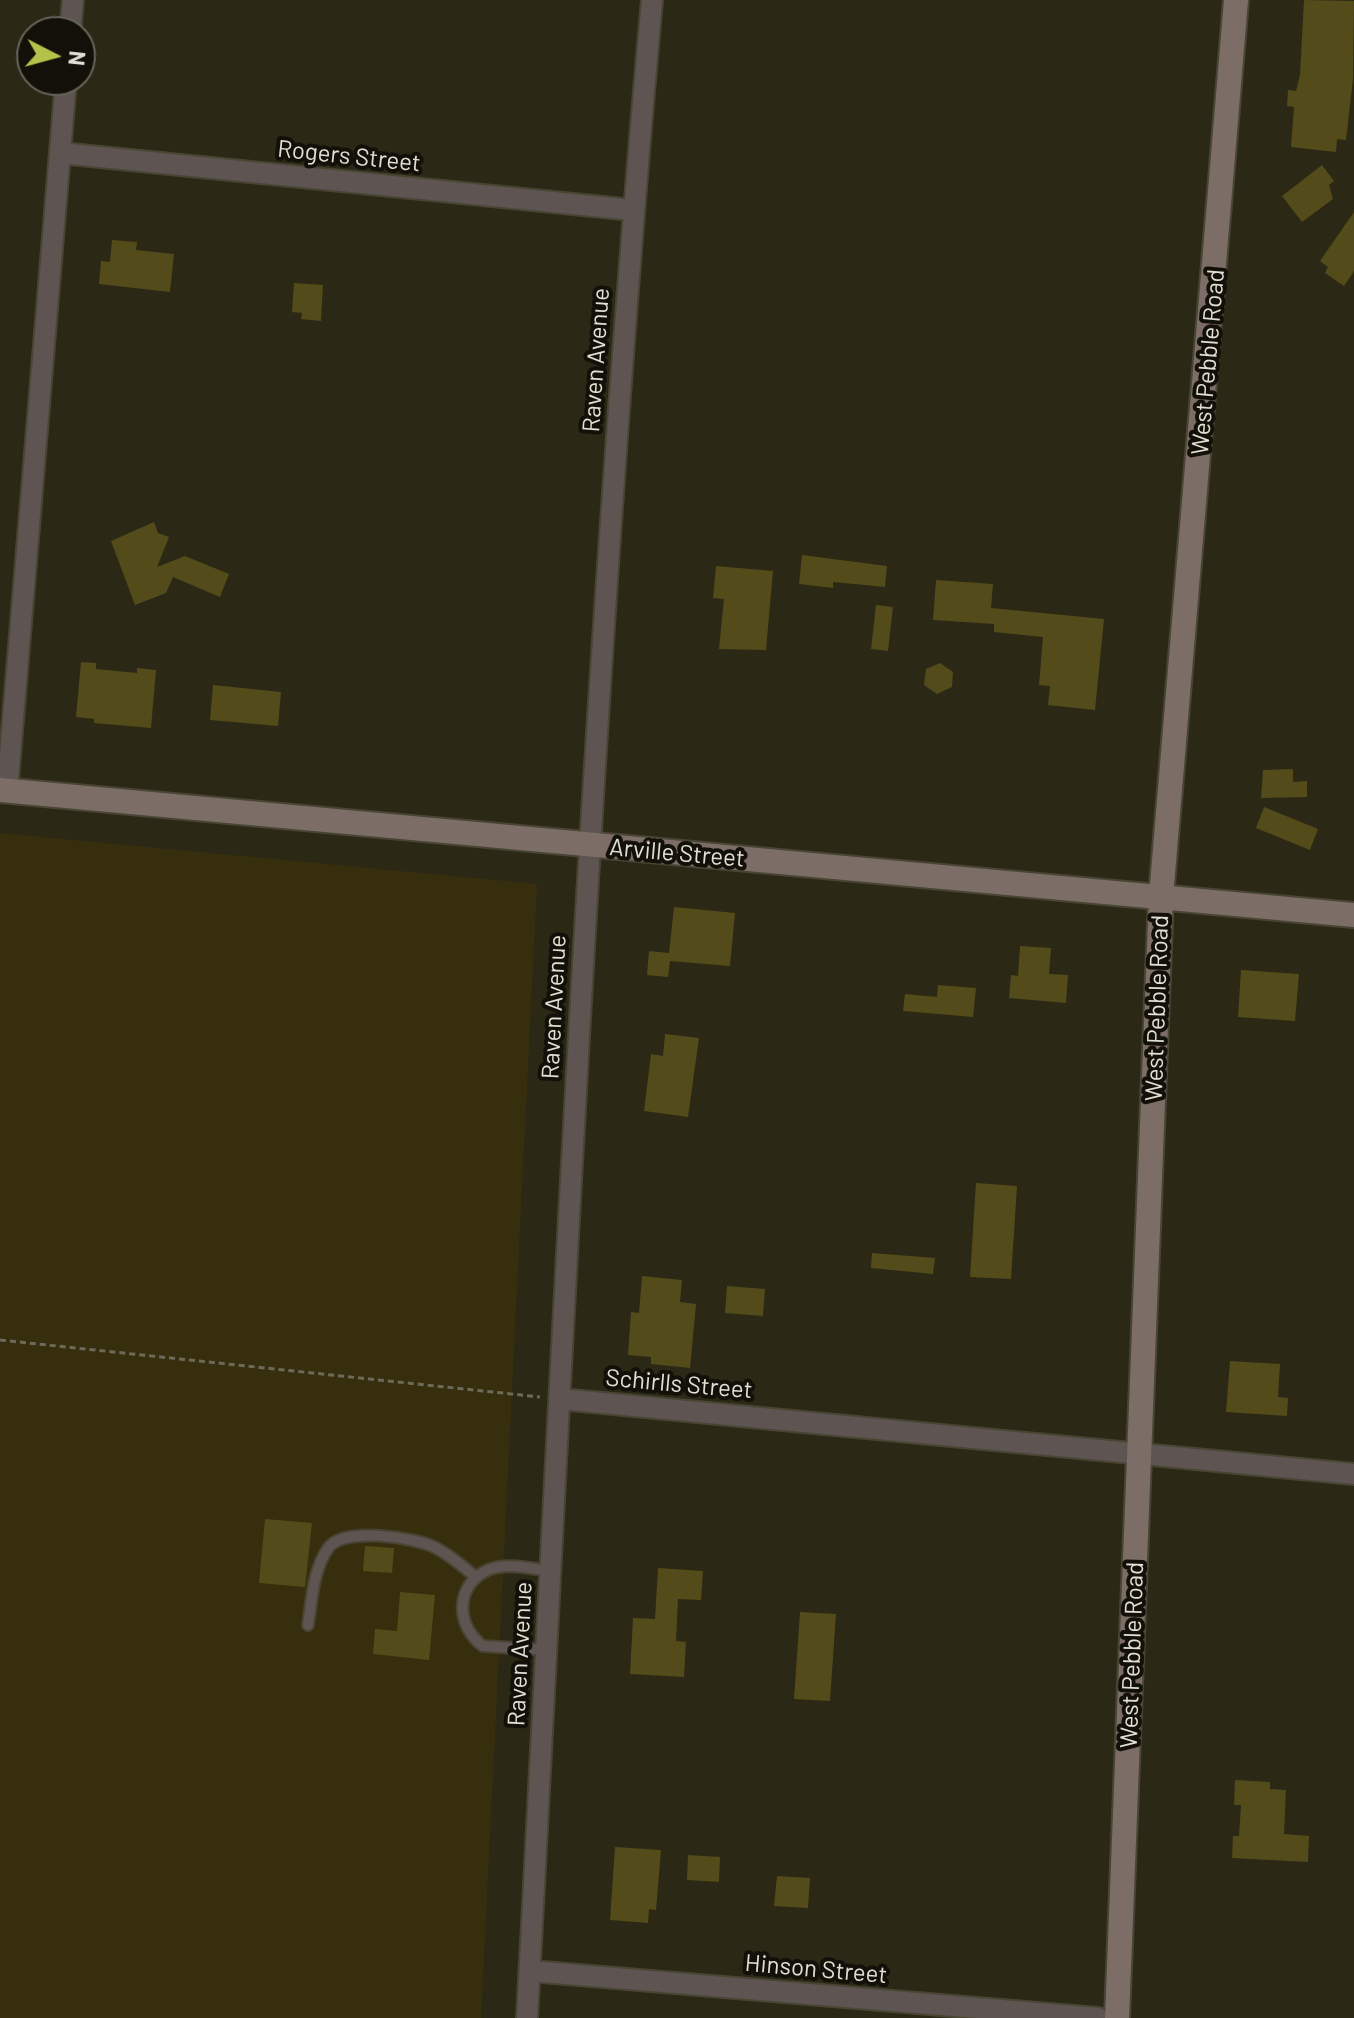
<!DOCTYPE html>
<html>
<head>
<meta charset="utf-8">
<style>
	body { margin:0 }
	#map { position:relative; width:1354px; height:2018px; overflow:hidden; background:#2b2815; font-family:Barlow,sans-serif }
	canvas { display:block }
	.north { position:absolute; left:16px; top:16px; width:80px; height:80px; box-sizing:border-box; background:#121008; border:2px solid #65635a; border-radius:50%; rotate:96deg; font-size:22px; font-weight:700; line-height:32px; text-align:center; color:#e2e0d4 }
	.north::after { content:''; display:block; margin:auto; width:28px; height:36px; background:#b4c24a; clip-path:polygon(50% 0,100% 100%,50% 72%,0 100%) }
</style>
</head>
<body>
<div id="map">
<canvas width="1354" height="2018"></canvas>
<div class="north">N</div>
</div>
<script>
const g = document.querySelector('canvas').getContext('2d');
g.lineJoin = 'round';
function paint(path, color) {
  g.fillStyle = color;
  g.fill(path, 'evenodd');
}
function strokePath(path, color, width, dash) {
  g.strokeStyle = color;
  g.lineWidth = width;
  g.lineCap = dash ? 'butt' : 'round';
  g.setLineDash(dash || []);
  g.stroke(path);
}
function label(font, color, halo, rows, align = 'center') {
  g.font = font + ' Barlow,sans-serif';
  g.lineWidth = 8;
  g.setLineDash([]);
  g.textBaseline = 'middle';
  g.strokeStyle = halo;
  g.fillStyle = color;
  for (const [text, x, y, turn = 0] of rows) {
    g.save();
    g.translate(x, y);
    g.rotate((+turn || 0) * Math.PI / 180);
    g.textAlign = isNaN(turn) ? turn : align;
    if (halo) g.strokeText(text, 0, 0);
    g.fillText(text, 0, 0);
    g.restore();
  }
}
paint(new Path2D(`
	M0,833l537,51 -56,1134h-481z`), '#372e0e');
paint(new Path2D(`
	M1304,0l50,1 -1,78 -7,61 -9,-1 -1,13 -45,-5 3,-40 -7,-1 1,-16 8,1 4,-16z
	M1322,165l12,16 -5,4 4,14 -31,23 -20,-26z
	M1354,212v59l-10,15 -19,-13 3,-6 -8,-6z
	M112,240l25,2 -1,8 38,4 -4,38 -71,-8 2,-23 9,1z
	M294,283l29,2 -2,36 -20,-2 1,-6 -10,-1z
	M154,522l4,11 11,4 -12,30 28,-11 44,18 -9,23 -47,-20 -7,16 -31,12 -24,-64z
	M802,555l85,11 -2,21 -52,-5v6l-34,-4z
	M716,566l57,5 -7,79 -47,-1 5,-50 -11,-1z
	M936,580l57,4 -2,24 113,11 -9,91 -47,-5 2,-19 -11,-1 4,-48 -49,-5v-8l-61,-4z
	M876,605l17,2 -5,44 -17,-2z
	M81,662l15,1v6l41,4v-5l19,2 -5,58 -57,-5v-4l-18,-2z
	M940,663l13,9 -1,15 -15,7 -13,-9 2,-16z
	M213,685l68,7 -3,34 -68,-6z
	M1293,769v13l14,-1v16l-46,1 2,-28z
	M1264,807l54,22 -8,21 -54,-22z
	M674,907l61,6 -5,53 -60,-5 -2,16 -21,-2 2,-24 20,2z
	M1020,946l31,2 -2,26 19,1 -2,28 -57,-5 2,-23 7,1z
	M1241,970l58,4 -4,47 -57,-4z
	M938,985l38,3 -3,29 -70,-6 2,-17 32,3z
	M665,1034l34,4 -11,79 -44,-6 7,-57 12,2z
	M976,1183l41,3 -6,93 -41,-2z
	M872,1253l63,5 -2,16 -62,-6z
	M642,1276l40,4 -2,22 16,2 -6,64 -39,-4v-7l-23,-2 3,-43 8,1z
	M727,1286l38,3 -2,27 -38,-3z
	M1230,1361l50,3 -2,33 10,1 -1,18 -61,-4z
	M265,1519l47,4 -7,64 -46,-4z
	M365,1546l29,2 -2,25 -29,-2z
	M658,1568l45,3 -2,29 -23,-1 -2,42 10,1 -2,35 -54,-3 3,-56 22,1z
	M400,1592l35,3 -6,65 -56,-6 2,-25 22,2z
	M800,1612l36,2 -6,87 -36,-2z
	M1235,1780l35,2v7l16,1 -2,44 25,2 -1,26 -76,-4 1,-22h6l2,-31h-7z
	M615,1847l46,3 -5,60 -7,-1 -1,14 -38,-3z
	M688,1855l32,2 -1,25 -32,-2z
	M777,1876l33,2 -2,30 -34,-2z`), '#544b1a');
const lane = new Path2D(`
	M308,1625c4,-26 5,-56 21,-78 16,-20 86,-10 107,1 14,7 27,19 40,29
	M546,1650l-63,-4c-27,-19 -29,-61 5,-76 18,-8 44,-1 63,1`);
const street = new Path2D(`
	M70,32l3,-32
	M60,153l573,57
	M7,791l59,-711
	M560,1399l794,75
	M530,1971l568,47
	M527,2018c36,-673 65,-1347 125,-2018`);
const secondary = new Path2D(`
	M0,790l1354,125
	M1117,2018l44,-1121 75,-897`);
strokePath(lane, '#484534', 14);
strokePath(street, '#484534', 24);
strokePath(secondary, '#484534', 28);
strokePath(new Path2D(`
	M0,1340l540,57`), '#6d6a5a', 3, [6, 4]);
strokePath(lane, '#5e5451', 10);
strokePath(street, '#5e5451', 20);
strokePath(secondary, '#7d6d67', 24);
label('24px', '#e2e0d4', '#121008', [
	["Rogers Street",349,156,6],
	["Raven Avenue",596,360,-86],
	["West Pebble Road",1208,362,-85],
	["Arville Street",677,853,5],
	["Raven Avenue",554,1007,-87],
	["West Pebble Road",1157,1008,-88],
	["Schirlls Street",679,1384,5],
	["Raven Avenue",520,1654,-87],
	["West Pebble Road",1132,1655,-88],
	["Hinson Street",816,1969,5]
]);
</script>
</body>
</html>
